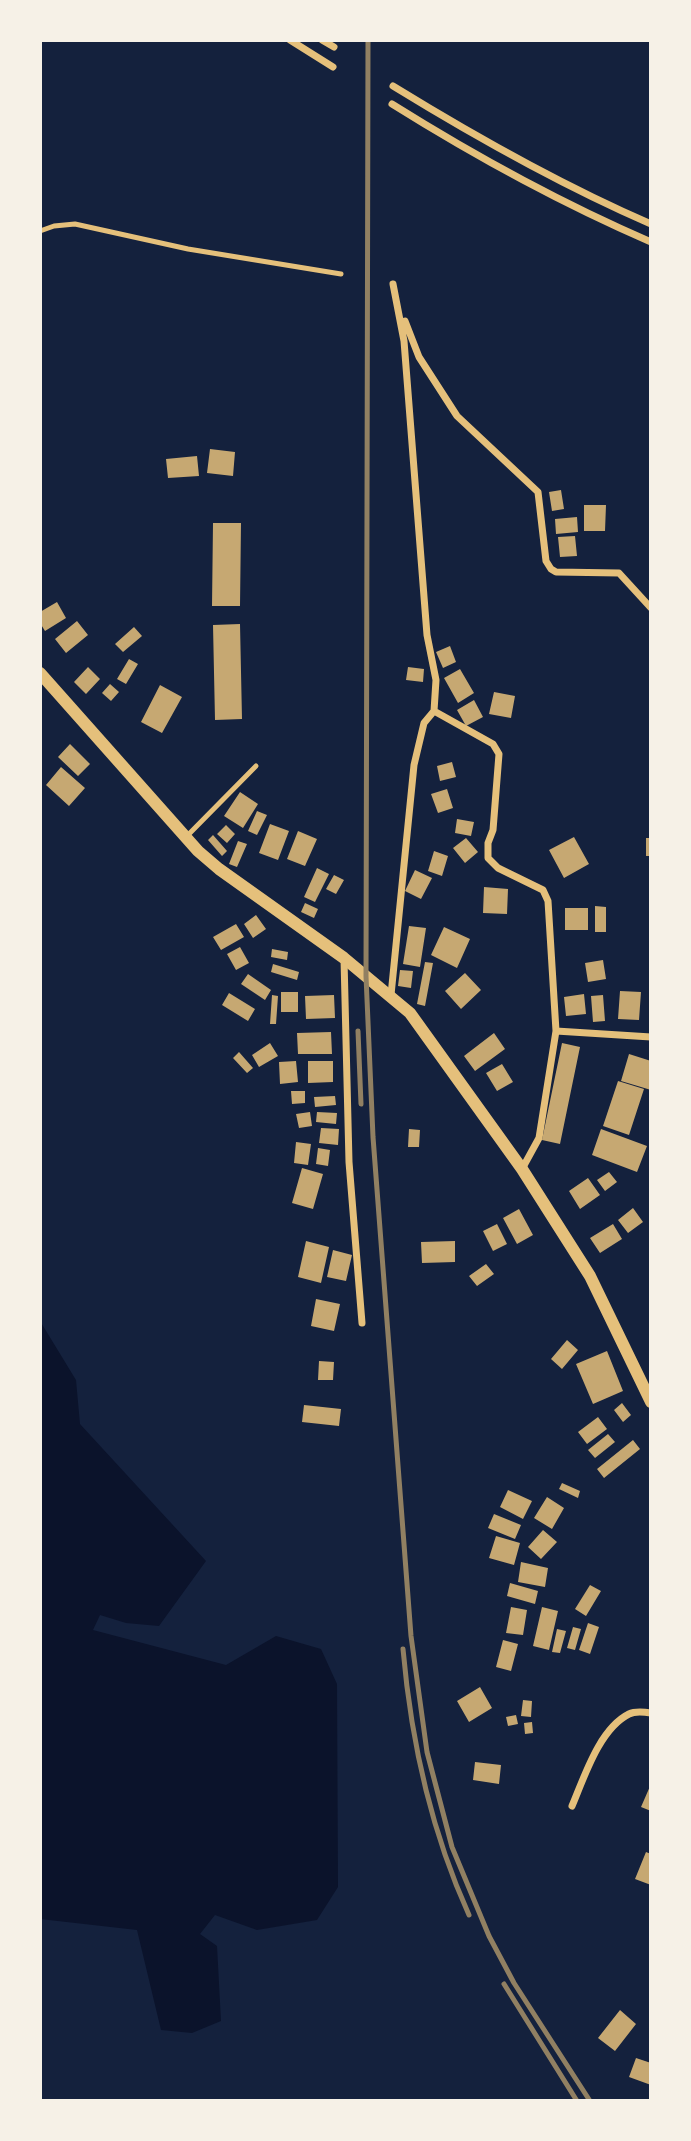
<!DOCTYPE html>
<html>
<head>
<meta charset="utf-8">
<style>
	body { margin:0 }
	#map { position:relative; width:691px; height:2141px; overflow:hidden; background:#14213d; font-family:Manrope,sans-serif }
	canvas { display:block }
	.frame { position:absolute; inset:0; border:42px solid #f6f1e7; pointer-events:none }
</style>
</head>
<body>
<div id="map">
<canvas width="691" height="2141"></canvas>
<div class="frame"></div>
</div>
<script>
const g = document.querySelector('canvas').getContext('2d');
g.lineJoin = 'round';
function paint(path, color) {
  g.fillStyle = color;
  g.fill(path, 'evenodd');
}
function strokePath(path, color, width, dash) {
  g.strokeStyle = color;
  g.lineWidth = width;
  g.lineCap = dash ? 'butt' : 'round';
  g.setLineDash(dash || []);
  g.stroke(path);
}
paint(new Path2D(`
	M40,1321l36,59 4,44 126,137 -47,65 -33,-3 -26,-8 -7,15 133,35 50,-29 45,13 16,35 1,203 -21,33 -60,10 -42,-15 -15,19 17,12 4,75 -29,12 -31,-3 -24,-100 -97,-11z`), '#0b132b');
paint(new Path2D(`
	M210,449l25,3 -2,24 -26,-3z
	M197,456l2,20 -31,2 -2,-19z
	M561,490l3,19 -12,2 -3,-19z
	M584,505h22l-1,26h-21z
	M577,517l1,15 -22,2 -1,-15z
	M213,523h28l-1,83h-28z
	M575,536l2,20 -17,1 -2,-20z
	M57,602l9,16 -21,13 -5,-8v-11z
	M77,621l11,14 -22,18 -11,-14z
	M240,624l2,95 -27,1 -2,-95z
	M134,627l8,9 -19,16 -8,-8z
	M450,646l6,16 -13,6 -7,-16z
	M129,659l9,5 -12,20 -9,-5z
	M88,667l12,12 -14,15 -12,-12z
	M408,667l16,2 -1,13 -17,-2z
	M460,669l14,24 -16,10 -14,-25z
	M110,684l9,8 -8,9 -9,-8z
	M160,685l22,12 -20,36 -21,-11z
	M494,692l21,4 -4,22 -22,-4z
	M474,700l9,17 -17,9 -9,-16z
	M70,744l20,20 -12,12 -20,-19z
	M452,762l4,15 -16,4 -3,-15z
	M61,767l24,21 -16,18 -23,-21z
	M447,789l6,19 -15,5 -7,-19z
	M240,792l18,12 -15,24 -19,-12z
	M257,811l10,4 -10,20 -9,-4z
	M457,819l17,3 -3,14 -16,-3z
	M270,824l19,7 -11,29 -19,-7z
	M226,825l9,9 -8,9 -10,-9z
	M298,831l19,8 -12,27 -18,-7z
	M213,835l14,16 -5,5 -14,-16z
	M574,837l15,27 -25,14 -15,-28z
	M466,838l12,14 -13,11 -12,-15z
	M646,838h5v18h-5z
	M238,841l9,3 -10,23 -8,-3z
	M434,851l14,5 -6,20 -14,-5z
	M317,868l12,6 -14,28 -11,-5z
	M415,870l17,8 -11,21 -16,-8z
	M334,875l10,5 -8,14 -10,-5z
	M484,887l24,2 -1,25 -24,-1z
	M305,903l13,6 -4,9 -13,-6z
	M595,906l11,1v25h-11z
	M565,908h23v22h-23z
	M256,915l10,14 -13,9 -9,-14z
	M236,924l8,13 -23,13 -8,-13z
	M409,926l17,2 -6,39 -17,-3z
	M444,927l26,12 -13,29 -26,-13z
	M240,947l9,16 -13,7 -9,-16z
	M272,949l16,3 -1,8 -16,-3z
	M603,960l3,19 -18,3 -3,-19z
	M425,962l8,1 -8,43 -8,-2z
	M273,964l26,8 -2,8 -26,-8z
	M400,970l13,1 -2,17 -13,-2z
	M465,973l16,17 -20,19 -16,-18z
	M248,974l23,16 -6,10 -24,-16z
	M620,991l21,1 -2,28 -21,-1z
	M281,992h17v20h-17z
	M229,993l26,16 -7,12 -26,-16z
	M584,994l2,20 -20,2 -2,-19z
	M272,995l6,1 -2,28h-6z
	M334,995l1,23 -29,1 -1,-23z
	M603,995l2,26 -12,1 -2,-26z
	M331,1032l1,22h-34l-1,-21z
	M494,1033l11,16 -30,22 -11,-15z
	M270,1043l8,13 -19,11 -7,-12z
	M562,1043l18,4 -20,97 -18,-4z
	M239,1052l14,16 -6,5 -14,-15z
	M629,1054l22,7v29l-30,-9z
	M296,1061l2,21 -18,2 -1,-22z
	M308,1061h25v21l-25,1z
	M502,1064l11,18 -16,9 -11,-18z
	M618,1081l26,8 -15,46 -26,-9z
	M291,1091h14v12l-13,1z
	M335,1096l1,9 -21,2 -1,-10z
	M310,1112l2,14 -13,2 -3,-14z
	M317,1112l20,1 -1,11 -20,-2z
	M321,1128l18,1 -1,16 -19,-2z
	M409,1129l11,1 -1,17h-11z
	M601,1129l46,17 -10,26 -45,-17z
	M296,1142l15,2 -3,21 -14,-2z
	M318,1148l12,2 -2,16 -12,-2z
	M302,1168l21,6 -10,35 -21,-6z
	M609,1172l8,10 -12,9 -8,-11z
	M588,1178l12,17 -20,14 -11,-18z
	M633,1208l10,14 -15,11 -10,-13z
	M519,1209l14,26 -16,9 -14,-26z
	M497,1224l10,20 -14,7 -10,-20z
	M613,1224l9,15 -22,14 -10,-15z
	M306,1241l23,6 -8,36 -23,-6z
	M455,1241v21l-33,1 -1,-21z
	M333,1250l19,5 -6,26 -19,-4z
	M486,1264l8,10 -17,12 -8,-10z
	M316,1299l24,5 -6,27 -23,-5z
	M567,1340l11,10 -16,19 -11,-10z
	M607,1351l16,40 -30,13 -17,-40z
	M319,1361l15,1 -1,18h-15z
	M622,1403l9,12 -8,7 -9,-12z
	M304,1405l37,4 -2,17 -37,-4z
	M598,1417l9,12 -20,15 -9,-12z
	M608,1434l7,8 -20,16 -7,-8z
	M633,1440l7,9 -36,29 -7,-9z
	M562,1483l18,8 -2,7 -19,-9z
	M508,1490l24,11 -9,18 -23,-12z
	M547,1497l17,11 -12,21 -18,-11z
	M494,1514l27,11 -6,14 -27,-11z
	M543,1530l14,12 -16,17 -13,-12z
	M496,1536l24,7 -6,22 -25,-7z
	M521,1562l27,6 -3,19 -27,-5z
	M510,1583l28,8 -3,13 -28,-8z
	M590,1585l11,6 -15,25 -11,-7z
	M511,1607l16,3 -4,25 -17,-2z
	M542,1607l16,4 -9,39 -16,-4z
	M588,1623l11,4 -9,27 -11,-4z
	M573,1627l8,2 -6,21 -8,-2z
	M557,1629l9,2 -6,22 -8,-1z
	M503,1640l15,4 -7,27 -15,-4z
	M480,1687l12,21 -23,14 -12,-21z
	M523,1700l9,1 -1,16 -10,-1z
	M516,1715l2,9 -10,2 -2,-9z
	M532,1722l1,11 -8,1 -1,-11z
	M475,1762l26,3 -2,19 -26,-4z
	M651,1784v27l-10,-4z
	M646,1852l5,2v31l-16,-6z
	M620,2010l16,14 -21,27 -17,-13z
	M636,2058l15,5v22l-22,-8z`), '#c6a872');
strokePath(new Path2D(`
	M40,231l14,-5 21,-2 113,25 153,25
	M187,836l69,-70`), '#e5c07b', 5);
strokePath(new Path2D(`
	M290,40l43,27
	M322,40l12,7
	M393,86c83,51 168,99 258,138
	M392,104c83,52 169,99 259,138
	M405,321l14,36 38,59 81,76 8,69 5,8 5,3 63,1 32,35
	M434,711l59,33 6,10 -6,76 -5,13v15l10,10 45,22 5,11 8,130 -17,107 -17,31
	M344,959l5,203 13,161
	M391,995l23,-230 10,-42 10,-12 2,-31 -9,-45 -23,-294 -11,-57
	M556,1031l95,6
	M572,1806c12,-28 27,-77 57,-92 6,-3 15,-2 22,-1`), '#e5c07b', 7);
strokePath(new Path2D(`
	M40,673l158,178 21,18 125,89 66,55 112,156 68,107 61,126`), '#e5c07b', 12);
strokePath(new Path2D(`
	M368,40l-2,936 7,161 38,499 16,116 25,95 37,89 25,47 76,118
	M358,1031l3,73
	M403,1649c8,92 28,182 66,266
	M504,1984l73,117`), '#918062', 5);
</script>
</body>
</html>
